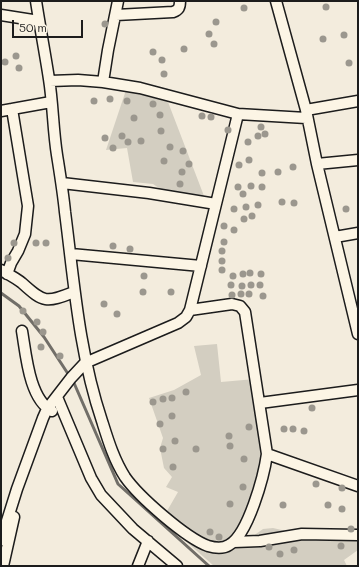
<!DOCTYPE html>
<html>
<head>
<meta charset="utf-8">
<style>
	body { margin:0 }
	#map { position:relative; width:359px; height:567px; overflow:hidden; background:#f3ecdd; font-family:Mali,sans-serif }
	canvas { display:block }
	.frame { position:absolute; inset:0; border:2px solid #1c1c1c; pointer-events:none }
	.scale { position:absolute; left:12px; top:20px; width:71px; height:18px; box-sizing:border-box; border:2px solid #1c1c1c; border-top:0; padding-left:5px; font-size:12px; line-height:14px; white-space:nowrap; color:#1c1c1c; -webkit-text-stroke:3px #fcf5e5; paint-order:stroke }
</style>
</head>
<body>
<div id="map">
<canvas width="359" height="567"></canvas>
<div class="frame"></div>
<div class="scale">50 m</div>
</div>
<script>
const g = document.querySelector('canvas').getContext('2d');
g.lineJoin = 'round';
function paint(path, color) {
  g.fillStyle = color;
  g.fill(path, 'evenodd');
}
function strokePath(path, color, width, dash) {
  g.strokeStyle = color;
  g.lineWidth = width;
  g.lineCap = dash ? 'butt' : 'round';
  g.setLineDash(dash || []);
  g.stroke(path);
}
paint(new Path2D(`
	M126,90l42,12 36,94 -42,-6 -9,-6 -20,-2 -6,-34 -21,2z
	M217,344l4,38 34,-3 9,83 -26,66 8,13 17,-12 10,-1 26,6 59,2v14l-14,10 3,6h-133l-49,-43 2,-12 11,-19 -12,-5 6,-10 -8,-9 -4,-20 3,-10 -14,-40 25,-8 27,-15 -7,-29z`), '#d3cec1');
strokePath(new Path2D(`
	M1,293l18,13 25,31 30,46 44,101 91,82`), '#716e68', 3);
const minor = new Path2D(`
	M36,1c4,26 9,52 13,78 4,25 4,51 8,76 3,19 6,37 8,57 9,70 14,141 37,209 6,19 12,39 23,56 14,20 61,61 83,69 7,2 15,3 21,-1 19,-10 35,-69 38,-91l91,32
	M276,1l30,109 11,54 41,170
	M1,15l38,6
	M116,15l57,-3c6,-2 7,-5 7,-11
	M50,81l28,-1 25,2 37,6 98,26 68,4
	M103,82l5,-32 10,-49
	M306,110l52,-9
	M1,111l50,-9
	M317,164l41,-4
	M62,183l87,10 67,11
	M335,237l23,-4
	M71,254l130,12
	M1,270c7,4 15,8 21,13 22,20 24,20 52,9
	M7,274l4,-11 7,-12 7,-17 3,-28 -16,-97
	M190,310l42,-6 8,2 5,6 22,142
	M22,331c4,23 7,68 30,80
	M57,397l34,81 10,17 32,34 44,37
	M260,403l98,-13
	M1,540l16,-51 26,-71 4,-9 24,-31 14,-15 93,-40 8,-6 4,-7 48,-196
	M234,542l26,-1 42,-7 56,1
	M3,566l11,-49
	M138,566l10,-25`);
strokePath(minor, '#1c1c1c', 13);
strokePath(minor, '#fcf5e5', 10);
g.fillStyle = '#9b978e';
for (const [x, y] of [
	[326,7],
	[244,8],
	[216,22],
	[105,24],
	[209,34],
	[344,35],
	[323,39],
	[214,44],
	[184,49],
	[153,52],
	[16,56],
	[162,60],
	[5,62],
	[349,63],
	[19,68],
	[164,74],
	[110,99],
	[94,101],
	[127,101],
	[153,104],
	[160,115],
	[202,116],
	[211,117],
	[134,118],
	[261,127],
	[228,130],
	[161,131],
	[265,134],
	[122,136],
	[258,136],
	[105,138],
	[141,141],
	[128,142],
	[248,142],
	[170,147],
	[113,148],
	[183,151],
	[249,160],
	[164,161],
	[189,164],
	[239,165],
	[293,167],
	[182,172],
	[278,172],
	[262,173],
	[180,184],
	[251,186],
	[238,187],
	[262,187],
	[243,194],
	[282,202],
	[294,203],
	[258,205],
	[246,207],
	[234,209],
	[346,209],
	[252,216],
	[244,219],
	[224,226],
	[234,230],
	[224,242],
	[14,243],
	[36,243],
	[46,243],
	[113,246],
	[130,249],
	[222,251],
	[8,258],
	[222,261],
	[222,270],
	[250,273],
	[243,274],
	[261,274],
	[144,276],
	[233,276],
	[231,285],
	[251,285],
	[260,285],
	[242,286],
	[143,292],
	[171,292],
	[241,294],
	[249,294],
	[232,295],
	[263,296],
	[104,304],
	[23,311],
	[117,314],
	[37,322],
	[43,332],
	[41,347],
	[60,356],
	[186,392],
	[172,398],
	[163,399],
	[153,402],
	[312,408],
	[172,416],
	[160,424],
	[249,427],
	[284,429],
	[293,429],
	[304,431],
	[229,436],
	[175,441],
	[230,446],
	[163,449],
	[196,449],
	[244,459],
	[173,467],
	[316,484],
	[243,487],
	[342,488],
	[230,504],
	[283,505],
	[328,505],
	[342,509],
	[351,529],
	[210,532],
	[219,537],
	[341,546],
	[269,547],
	[294,550],
	[280,554]
]) {
  g.beginPath();
  g.arc(x, y, 3.5, 0, 2 * Math.PI);
  g.fill();
}
</script>
</body>
</html>
